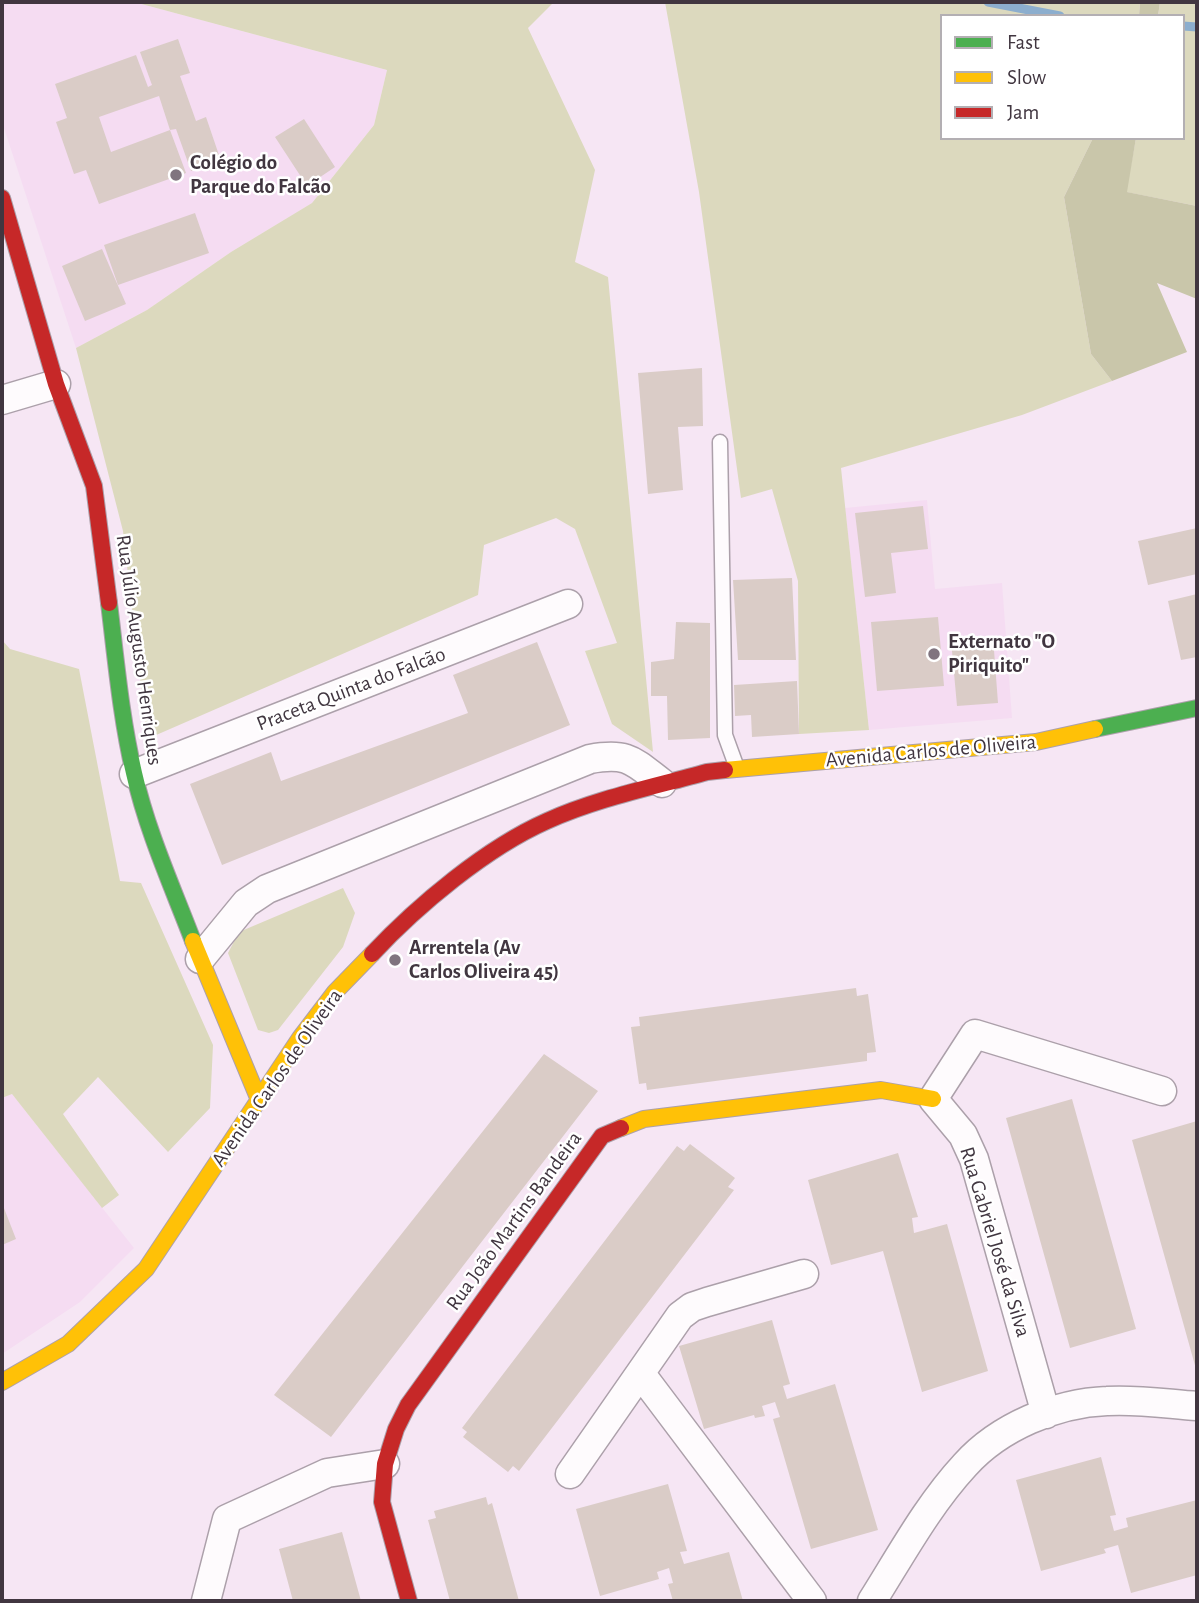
<!DOCTYPE html>
<html>
<head>
<meta charset="utf-8">
<style>
	body { margin:0 }
	#map { position:relative; width:1199px; height:1603px; overflow:hidden; background:#f6e6f4; font-family:"Alegreya Sans",sans-serif }
	canvas { display:block }
	.frame { position:absolute; inset:0; border:4px solid #413640; pointer-events:none }
	.legend { position:absolute; left:940px; top:14px; width:245px; height:126px; box-sizing:border-box; background:#fff; border:2px solid #b3afb3; margin:0; padding:9px 12px; list-style:none; font-size:21px; color:#413640 }
	.legend li { display:flex; align-items:center; gap:14px; height:35px }
	.legend b { width:35px; border:2px solid #b3afb3 }
</style>
</head>
<body>
<div id="map">
<canvas width="1199" height="1603"></canvas>
<div class="frame"></div>
<ul class="legend">
<li><b style="height:9px;background:#4caf50"></b>Fast</li>
<li><b style="height:9px;background:#ffc107"></b>Slow</li>
<li><b style="height:9px;background:#c62828"></b>Jam</li>
</ul>
</div>
<script>
const g = document.querySelector('canvas').getContext('2d');
g.lineJoin = 'round';
function paint(path, color) {
  g.fillStyle = color;
  g.fill(path, 'evenodd');
}
function strokePath(path, color, width, dash) {
  g.strokeStyle = color;
  g.lineWidth = width;
  g.lineCap = dash ? 'butt' : 'round';
  g.setLineDash(dash || []);
  g.stroke(path);
}
function label(font, color, halo, rows, align = 'center') {
  g.font = font + ' "Alegreya Sans",sans-serif';
  g.lineWidth = 5;
  g.setLineDash([]);
  g.textBaseline = 'middle';
  g.strokeStyle = halo;
  g.fillStyle = color;
  for (const [text, x, y, turn = 0] of rows) {
    g.save();
    g.translate(x, y);
    g.rotate((+turn || 0) * Math.PI / 180);
    g.textAlign = isNaN(turn) ? turn : align;
    if (halo) g.strokeText(text, 0, 0);
    g.fillText(text, 0, 0);
    g.restore();
  }
}
paint(new Path2D(`
	M2,2h132l253,68 -13,55 -62,78 -81,49 -84,58 -71,38 -74,-226z
	M927,500l8,89 67,-6 10,135 -143,12 -24,-222z
	M12,1094l122,154 -54,54 -78,52v-256z`), '#f5dcf2');
paint(new Path2D(`
	M134,2h420l-26,26 67,142 -20,92 33,15 45,475 -41,-28 -27,-73 32,-8 -42,-114 -19,-11 -72,27 -6,50 -331,144 -24,-208 -47,-183 71,-38 84,-58 81,-49 62,-78 13,-55z
	M665,2h475l-1,14h-197v122h151l-29,59 27,157 21,27 -90,34 -181,53 28,262 -70,4 -1,-153 -26,-92 -31,9 -42,-306z
	M1160,2h37v204l-71,-14 10,-54h47v-122h-25z
	M2,640l8,9 69,20 41,212 21,2 72,162 -3,63 -42,44 -70,-75 -35,37 56,81 -17,13 -90,-114 -10,4z
	M343,888l12,25 -12,34 -65,83 -9,3 -11,-3 -30,-77 11,-21z`), '#dcd9be');
paint(new Path2D(`
	M1140,2h20l-2,14h-19z
	M1093,138h43l-9,54 70,14v93l-40,-16 30,69 -75,29 -21,-27 -27,-157z`), '#c9c6aa');
strokePath(new Path2D(`
	M988,2l72,14
	M1183,26l14,1`), '#8caece', 9);
paint(new Path2D(`
	M178,39l12,34 -10,3 16,45 10,-4 15,44 -30,10 -15,-42 -6,1 -11,-34 -60,21 12,35 59,-22 16,43 -87,31 -13,-34 -12,4 -18,-52 11,-4 -12,-34 81,-29 12,32 4,-2 -12,-33z
	M304,119l31,48 -28,19 -32,-49z
	M195,213l14,40 -91,32 -14,-40z
	M102,249l24,55 -41,17 -23,-55z
	M702,368l1,58 -25,1 5,63 -35,4 -10,-121z
	M923,506l5,43 -37,4 5,40 -31,4 -10,-84z
	M1197,528v46l-49,11 -10,-44z
	M792,578l4,82h-58l-5,-80z
	M1197,594v63l-16,3 -13,-59z
	M938,617l6,69 -67,5 -6,-69z
	M676,622l34,1v115l-42,2 -1,-44h-16v-34l23,-3z
	M993,637l5,66 -41,3 -6,-66z
	M537,642l33,83 -348,140 -32,-81 81,-32 10,29 187,-68 -15,-38z
	M797,681l2,53 -47,3 -1,-22 -16,1 -1,-31z
	M856,988l1,8 11,-2 8,58 -9,1v8l-220,29 -1,-7 -7,1 -8,-57 9,-1 -1,-9z
	M544,1054l54,37 -267,346 -57,-42z
	M1072,1099l64,230 -66,19 -64,-230z
	M1197,1121v248h-1l-64,-229z
	M690,1144l45,34 -7,9 6,3 -215,281 -6,-5 -5,6 -45,-35 4,-5 -5,-4 215,-282 7,5z
	M898,1153l20,64 -6,1 2,15 33,-9 41,147 -66,21 -39,-141 -52,14 -23,-85z
	M2,1203l14,36 -14,6z
	M772,1320l18,64 -7,2 4,13 48,-15 43,146 -67,19 -38,-130 7,-2 -5,-15 -13,4 3,10 -10,2 -1,-3 -50,14 -25,-83z
	M1101,1457l15,58 -6,1 4,15 14,-4 -2,-9 71,-18v75l-66,18 -13,-48 -14,4 2,4 -65,18 -25,-91z
	M668,1484l19,67 -7,1 4,12 45,-12 14,49h-70l-5,-17 5,-1 -4,-15 -12,4 2,7 -59,17 -24,-87z
	M486,1497l2,8 4,-2 27,98h-69l-22,-81 8,-2 -2,-7z
	M342,1532l19,69h-68l-14,-52z`), '#daccc7');
const lane = new Path2D(`
	M720,442l5,293 12,33`);
const street = new Path2D(`
	M2,400l54,-16
	M134,774l434,-170
	M200,959l46,-56 21,-14 323,-130c38,-7 43,2 72,24
	M641,1374l171,227
	M1046,1414l-72,-255 -11,-24 -30,-36 42,-65 187,57
	M570,1474l110,-158 12,-9 15,-5 97,-28
	M206,1601l21,-82 100,-46 58,-9
	M872,1601c29,-46 56,-96 93,-136 34,-38 91,-62 142,-64 30,-2 61,3 90,5`);
const fast = new Path2D(`
	M109,603c7,57 12,115 25,170 13,58 38,113 59,168
	M1095,729l102,-21`);
const slow = new Path2D(`
	M725,770l311,-28 59,-13
	M193,941l66,159
	M621,1128l23,-9 237,-29 52,9
	M2,1382l66,-38 78,-75 154,-231 35,-46 37,-38`);
const jam = new Path2D(`
	M2,198l54,186 38,102 15,117
	M372,954c46,-49 114,-106 175,-133 51,-23 107,-34 160,-49l18,-2
	M409,1601l-27,-99 3,-38 11,-35 12,-24 194,-269 19,-8`);
strokePath(lane, '#aca0aa', 17);
strokePath(street, '#aca0aa', 31);
strokePath(fast, '#aca0aa', 18);
strokePath(slow, '#aca0aa', 18);
strokePath(jam, '#aca0aa', 18);
strokePath(lane, '#fefbfd', 14);
strokePath(street, '#fefbfd', 28);
strokePath(fast, '#4caf50', 16);
strokePath(slow, '#ffc107', 16);
strokePath(jam, '#c62828', 16);
for (const [x, y, r, color] of [
	[176,175,7,"#80747f"],
	[934,654,7,"#80747f"],
	[395,960,7,"#80747f"]
]) {
  const dot = new Path2D();
  dot.arc(x, y, r, 0, 2 * Math.PI);
  g.fillStyle = color;
  g.fill(dot);
  strokePath(dot, '#fff', 2.5);
}
label('bold 21px', '#413640', '#fff', [
	["Colégio do",190,163],
	["Parque do Falcão",190,187],
	["Externato \"O",948,642],
	["Piriquito\"",948,666],
	["Arrentela (Av",409,948],
	["Carlos Oliveira 45)",409,972]
], 'left');
label('21px', '#413640', '#fff', [
	["Rua Júlio Augusto Henriques",139,650,82],
	["Praceta Quinta do Falcão",351,689,-21],
	["Avenida Carlos de Oliveira",931,751,-5],
	["Avenida Carlos de Oliveira",277,1078,-55],
	["Rua João Martins Bandeira",514,1221,-54],
	["Rua Gabriel José da Silva",995,1242,73]
]);
</script>
</body>
</html>
